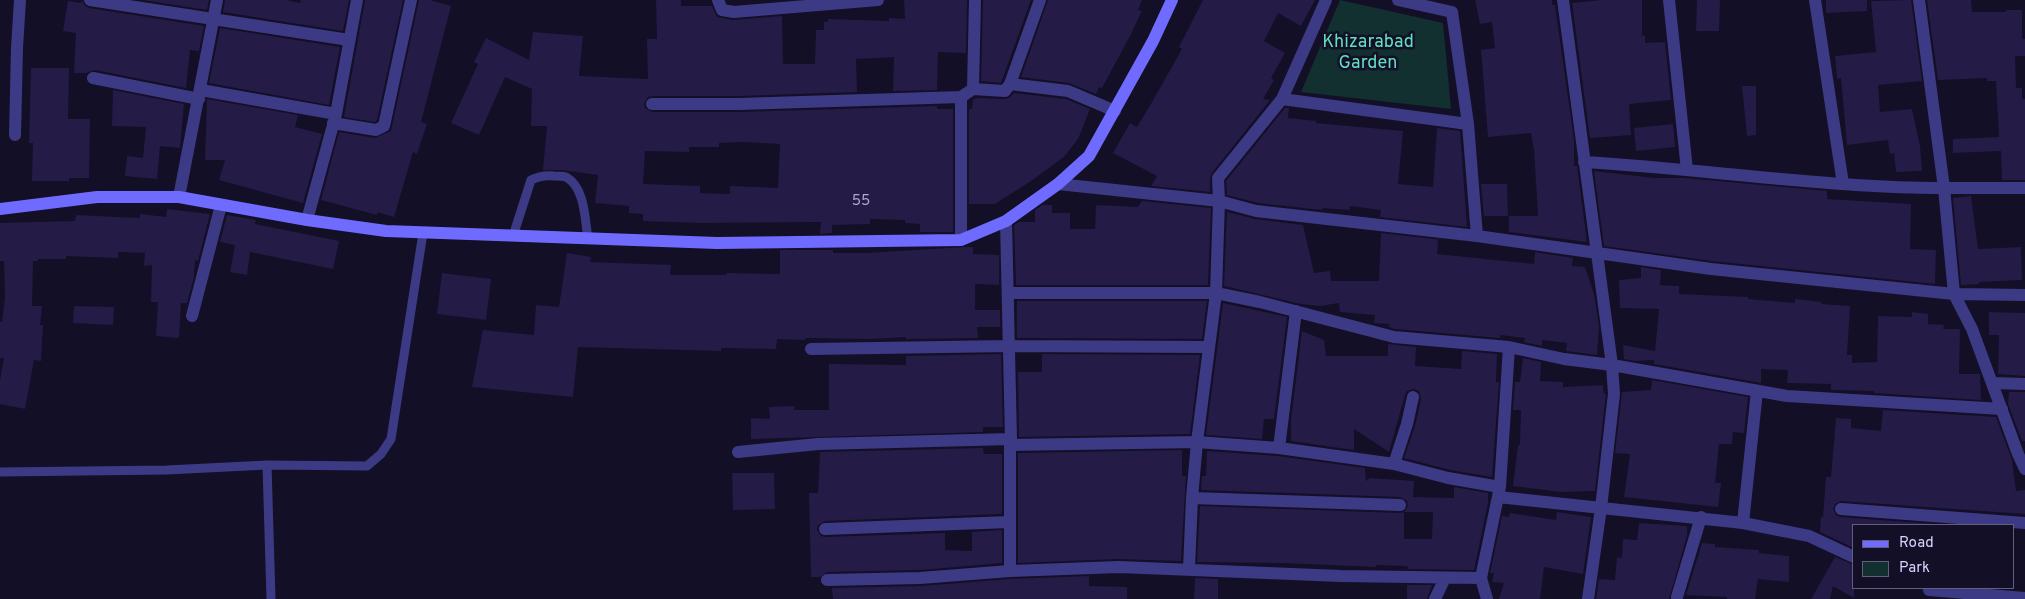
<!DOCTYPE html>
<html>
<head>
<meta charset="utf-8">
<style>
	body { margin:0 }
	#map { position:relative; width:2025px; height:599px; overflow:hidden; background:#130f26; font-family:Overpass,sans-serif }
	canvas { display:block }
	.legend { position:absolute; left:1852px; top:524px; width:162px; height:65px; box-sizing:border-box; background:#130f26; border:1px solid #625e7d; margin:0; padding:6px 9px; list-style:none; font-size:15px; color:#d9d4ff }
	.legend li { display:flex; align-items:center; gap:10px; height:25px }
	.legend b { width:25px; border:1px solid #625e7d }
</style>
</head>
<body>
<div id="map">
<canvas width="2025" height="599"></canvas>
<ul class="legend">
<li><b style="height:6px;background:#6f6bff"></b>Road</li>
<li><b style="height:14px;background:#12302f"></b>Park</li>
</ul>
</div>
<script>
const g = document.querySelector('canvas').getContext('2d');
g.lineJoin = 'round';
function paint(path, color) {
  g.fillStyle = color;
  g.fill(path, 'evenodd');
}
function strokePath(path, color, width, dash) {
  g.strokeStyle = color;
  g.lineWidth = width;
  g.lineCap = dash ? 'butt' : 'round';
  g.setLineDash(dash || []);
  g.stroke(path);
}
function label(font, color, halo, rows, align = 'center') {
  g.font = font + ' Overpass,sans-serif';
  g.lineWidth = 5;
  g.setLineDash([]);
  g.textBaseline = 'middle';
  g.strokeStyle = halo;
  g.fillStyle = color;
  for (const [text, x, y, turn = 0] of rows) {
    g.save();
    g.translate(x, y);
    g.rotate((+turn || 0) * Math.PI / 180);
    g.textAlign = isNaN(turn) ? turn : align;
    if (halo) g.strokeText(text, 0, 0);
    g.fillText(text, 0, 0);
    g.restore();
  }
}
paint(new Path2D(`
	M1340,0l103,23 8,86 -150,-17z`), '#12302f');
paint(new Path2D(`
	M82,0l3,6 4,2 115,18 -5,25 -9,-1 -4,38 -91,-18 -9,3h-12l2,-40 -13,-2 5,-30 13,2z
	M143,0h66l-2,10z
	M225,0h61l14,3 1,-3h48l-6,31 -120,-19z
	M365,0h38l-26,120 -2,2 -31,-5z
	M419,0h11l21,6 -30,116 6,2 -10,30 -4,-2 -19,65 -17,-5v3l-56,-15 18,-68 36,6 16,-7z
	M656,0h25v6h31l5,11 16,3 49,-4 1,48h32l1,-34h8v-8h4v-3l61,2v-3l16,1 -1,-19h63l-1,53 -28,-1 -1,38 -44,1 1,-34 -38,2 1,33 -118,4h-87l-4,1 -4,7 1,4 7,4h87l198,-6v3h16v123h-33v-8l-15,-1v-3l-35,-1v5l-38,1v8l-12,1 1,-12 -122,1 -56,-2v-7l-14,-1v-7l-34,-3 3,-28 -36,-5h-19l4,-44h-16l1,-37 -27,-12 -26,58 -28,-12 27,-59 -4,-2 12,-24 43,22 4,-28 50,4 -4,40 69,3 -1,-40h10zM742,142l38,2 -2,44 -48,-2v8l-30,-1v-7l-57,-2 2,-33 44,1v-5h30v-4z
	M983,0h48l-30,83 -20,-2z
	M1048,0h94l-4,10 4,1 -11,23 -29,54 -3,-1 -3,7 -27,-11 -48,-6z
	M1203,0h112l-14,26 -23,-13 -14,28 21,12 -14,25 3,2 -11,19 7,1 -58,73 -2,5v14l-59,-6 6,-10 -44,-23 17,-30 7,4 15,-25 30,-53 -3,-2z
	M1475,0h77v5h3l19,135v26h3l10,76 -78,-10v-16h29l-4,-66 -3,-17 -43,4 -7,-87 14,-2 -3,-26 -12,2z
	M1601,0h41v36l3,-1v8l20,-1 6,58 -42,4 2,31 -41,3 -18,-135z
	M1697,0h23l-1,31h-23z
	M1826,0h41v11l-41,2z
	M1911,0l11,81 -44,4 2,27 32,-3 8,37 2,25 -26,1 -2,-19 -4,1 -2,-14 -41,5 -6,-67 -4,1 -2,-23 41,-4 -5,-51z
	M1927,0h44l1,12h34v-2h16v29h3v17h-10l1,32h6v11h3v81h-23l-1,-29 -48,2v-14l46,-2 -3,-56h-9v-3l-49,2z
	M220,28l120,19 -11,58 -120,-22z
	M31,68h38l-1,51h22l-1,59h-20v3h-37l1,-38h-4z
	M1742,86h14v49l-9,1z
	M113,90l71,14 -4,44 -20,-2 -3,33 -32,-3 2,-20 16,2 3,-31 -34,-1z
	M1014,93l52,6 24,10 -12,30 -14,18 -33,24 -36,23h-26v-95h3l1,-10 7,-1 25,1 4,-1z
	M207,99l91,16 -3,12 27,7 -19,69 -84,-23 6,-20h-20z
	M1285,108h4l-1,10 28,3v2l87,8 -5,53 35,3 4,-59 23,3 7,96 -87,-10 1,-7 -31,-4v4l-27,-2 -1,2 -64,-7 -31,-8 -1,-14z
	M1673,124l2,23 -39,4 -2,-23z
	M1594,171l60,7h31l142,13v8l84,5 -1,45 26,1 -1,34 -223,-23 -108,-15z
	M1481,184h26l1,32h-24z
	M1971,196l7,53 43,-2 1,33 -43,2v2l-18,1 -8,-87z
	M1142,201l69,7 -3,77h-192l-2,-60 5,-3h16v-12l7,-5h10v8h18v16h25l1,-24 42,2z
	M167,209l43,5 -12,47 -3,-1 -1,17 -7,26h-6l-2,35 -23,-2 2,-34h-7l1,-37 -8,1 1,-13 -27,-1v6l-52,-2v3h-28v2h-5l-1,45h10l-2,19h3l-2,36 -7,-1 -9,49 -25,-5v-24l4,-22h-4v-36h2l3,-25 -1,-36h-4v-38l75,-2 1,-6 64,3v-4l26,3z
	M1227,212l28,7 48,6 11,48 16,-2 1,10h48l2,-48 61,7h-4l-1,14 97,10 1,-12 38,6 -1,8 13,1 9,27 5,32 -2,29 -31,-4 1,-8 -25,-3v6l-18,-4 1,-4 -25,-3v3l-105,-9 -6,-2v-3l-15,-1 1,-8 -35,-3 -1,-9 -19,3 -19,-2 -77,-18z
	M227,215l29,5 -1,4 84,17 -6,28 -83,-17 -3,23 -17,-3 5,-27 -15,-3z
	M966,247h7v7l26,1v30l-24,-1v26h25v17h-23l1,11 -72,1v-2l-38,2 -63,-1v2l-28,-1 -1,10 -55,-1v3l-143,-4 -5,50 -101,-10 11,-57 51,5 2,-30 23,2 8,-54 24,4 -1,5 81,3 -1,10h56l1,-2 53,1v-24h53v3h32z
	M1641,267l20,3 -1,15 19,1v8l69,3v2l47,4v-4l26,3v2l29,2 -3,49h5v8l25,-1 1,-46 34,1v-5l16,2v10l16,1 -1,4h17l-1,45h21l1,26 -107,-7v-2l-43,-1v-6l-44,-1 1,-13 -27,-1v14l-107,-19v-4l-19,1 -11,-2 -1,-14 32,6 4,-42 -39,-1 -1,-28 22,-2z
	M442,273l49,6 -5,41 -49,-6z
	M1017,301h190l-5,38 -185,-1z
	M1223,303l64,14 -13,102h-10l-2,20 -56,-4z
	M74,306l40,1 -1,18 -40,-2z
	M1989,312l36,1v63l-27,-2 1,-39h-10z
	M1302,331l22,9 2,16h62v-12l28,3 -1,19 46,3 1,-18 35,3 -1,28h3l-7,95 -42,-7 -46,-12 11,-32 6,-27 -2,-8 -5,-2 -7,2 -2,4 -16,57 -35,-23v21l-63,-9v-21z
	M1001,354l2,73h-20v5l-232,7v-21l19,1 -1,-12 25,-1v4h35v-46l77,1v-9z
	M1042,354l158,1 -10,79 -171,3 -1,-65h24z
	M1523,358l18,4 -1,19 23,1v5l40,-2 1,9h2l-11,97 -34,1 -48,-6 5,-41h2l1,-35h-8l2,-28h5z
	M1652,380l96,17 -4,36 -11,-1 -1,12h-13l-4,39h6l-3,24 -94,-10 6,-43 -15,-1 7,-61 29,-2z
	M2009,392h16v49h-3l-14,-37z
	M1883,410l113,7 16,43 4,31 9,-1v24l-184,-13 -6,3 -2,5 3,6 4,2 107,8h-93v23l-34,-16 1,-15h2l3,-40h5l5,-59 15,1v9l30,3z
	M983,448l1,6h18v60l-177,7 -7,4 -1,5 4,6 4,1 120,-4v17l27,1v-19l30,-2v33l-82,7 -93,2 -7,5h-9l-2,-84h9l2,-41z
	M1182,450v26h4l-5,85 -62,-2 -101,4v-110z
	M1207,451l71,5 87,12 1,13 4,-3 44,3 -1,16 41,1v-11l34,6v10l-14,67 -66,-1v-2l-3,-1 -29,-1v2l-95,-4 -84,-1 3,-56 200,7 4,-1 4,-6 -1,-5 -7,-4 -199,-7 1,-14h4zM1404,512h29l-1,27h-28z
	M732,473h42l1,36 -42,1z
	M1557,512l34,5 -8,57 -39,-7 -4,32h-41l5,-16 -12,-1 2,-9h-4l12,-57 7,1 1,-4 46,7z
	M1639,523l48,3v10l-18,63h-73l3,-20 16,1 2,-23 5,1 1,-19 14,1z
	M1702,543l13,1v3l44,3v3l30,3v26l-31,-3 -3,20h-28v-2l-41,-2z
	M1835,557l19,8v33l-21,-12 -3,13h-19z
	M1089,576v10l38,1v12h-294l-1,-11 88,-2 90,-7z
	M1195,578l23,1v20h-24z
	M1407,585h25l-5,14h-20z`), '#241b47');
strokePath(new Path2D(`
	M513,236l18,-56c8,-4 14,-5 23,-4 3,0 9,0 12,1 19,10 19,43 22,62
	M267,465l4,134
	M0,472l167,-2 100,-5 100,1 14,-12 10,-15 32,-206`), '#3d3a85', 9);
strokePath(new Path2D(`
	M90,0l259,40
	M718,0l4,10 12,2 144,-12
	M1563,0l49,365 2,29 -13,114 -13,91
	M1669,0l18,170
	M1815,0l28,184
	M1919,0l25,188 10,106 18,35 46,125 7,15
	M93,78l106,21
	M1010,84l30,-84
	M973,89l32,2 5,-7 58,7 47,20
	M201,90l135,24
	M961,97v143
	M1282,99l44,-99
	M652,104h87l222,-7 12,-8 2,-89
	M333,123l43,7 8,-4 27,-126
	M1468,124l9,112
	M15,135l2,-87 3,-48
	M1584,162c86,5 172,16 258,22 61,5 122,4 183,4
	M1058,184l161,17 37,10 221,25 234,33 243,25 71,1
	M179,197l38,-197
	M307,220l29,-106 21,-114
	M1006,221l5,218 -1,6v126
	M1009,293h207l44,9 134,35 115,10 55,12 48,6 175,31 215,13
	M192,316l29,-111
	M811,349l198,-3 200,1
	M1993,383l32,1
	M1010,445l187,-3 82,6 115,16 54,14 52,9
	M1279,448l17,-137
	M738,452l80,-8 193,-5
	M1394,464l13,-40 6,-27
	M1498,497l245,26 66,13 45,21
	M1192,498l208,7
	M1841,509l184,14
	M1743,523l14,-132
	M825,529l184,-7
	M1189,569l3,-71 5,-56 19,-149 3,-92 -1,-23 64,-79 186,25 -16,-112 -54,-12
	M827,580l93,-2 90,-7 109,-4 222,9 140,2
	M1929,590l96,8
	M1677,597l24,-80
	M1435,599l10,-21
	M1487,599l-6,-21 19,-91 9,-140`), '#3d3a85', 12);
strokePath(new Path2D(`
	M0,209l97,-12h82l128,23 79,11 331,12 244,-3 45,-19 52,-37 31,-28 64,-115 19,-41`), '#6f6bff', 12);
label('15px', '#aca6d1', null, [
	["55",861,202]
]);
label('18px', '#5fe0c0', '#130f26', [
	["Khizarabad",1368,43],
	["Garden",1368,64]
]);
</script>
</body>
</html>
